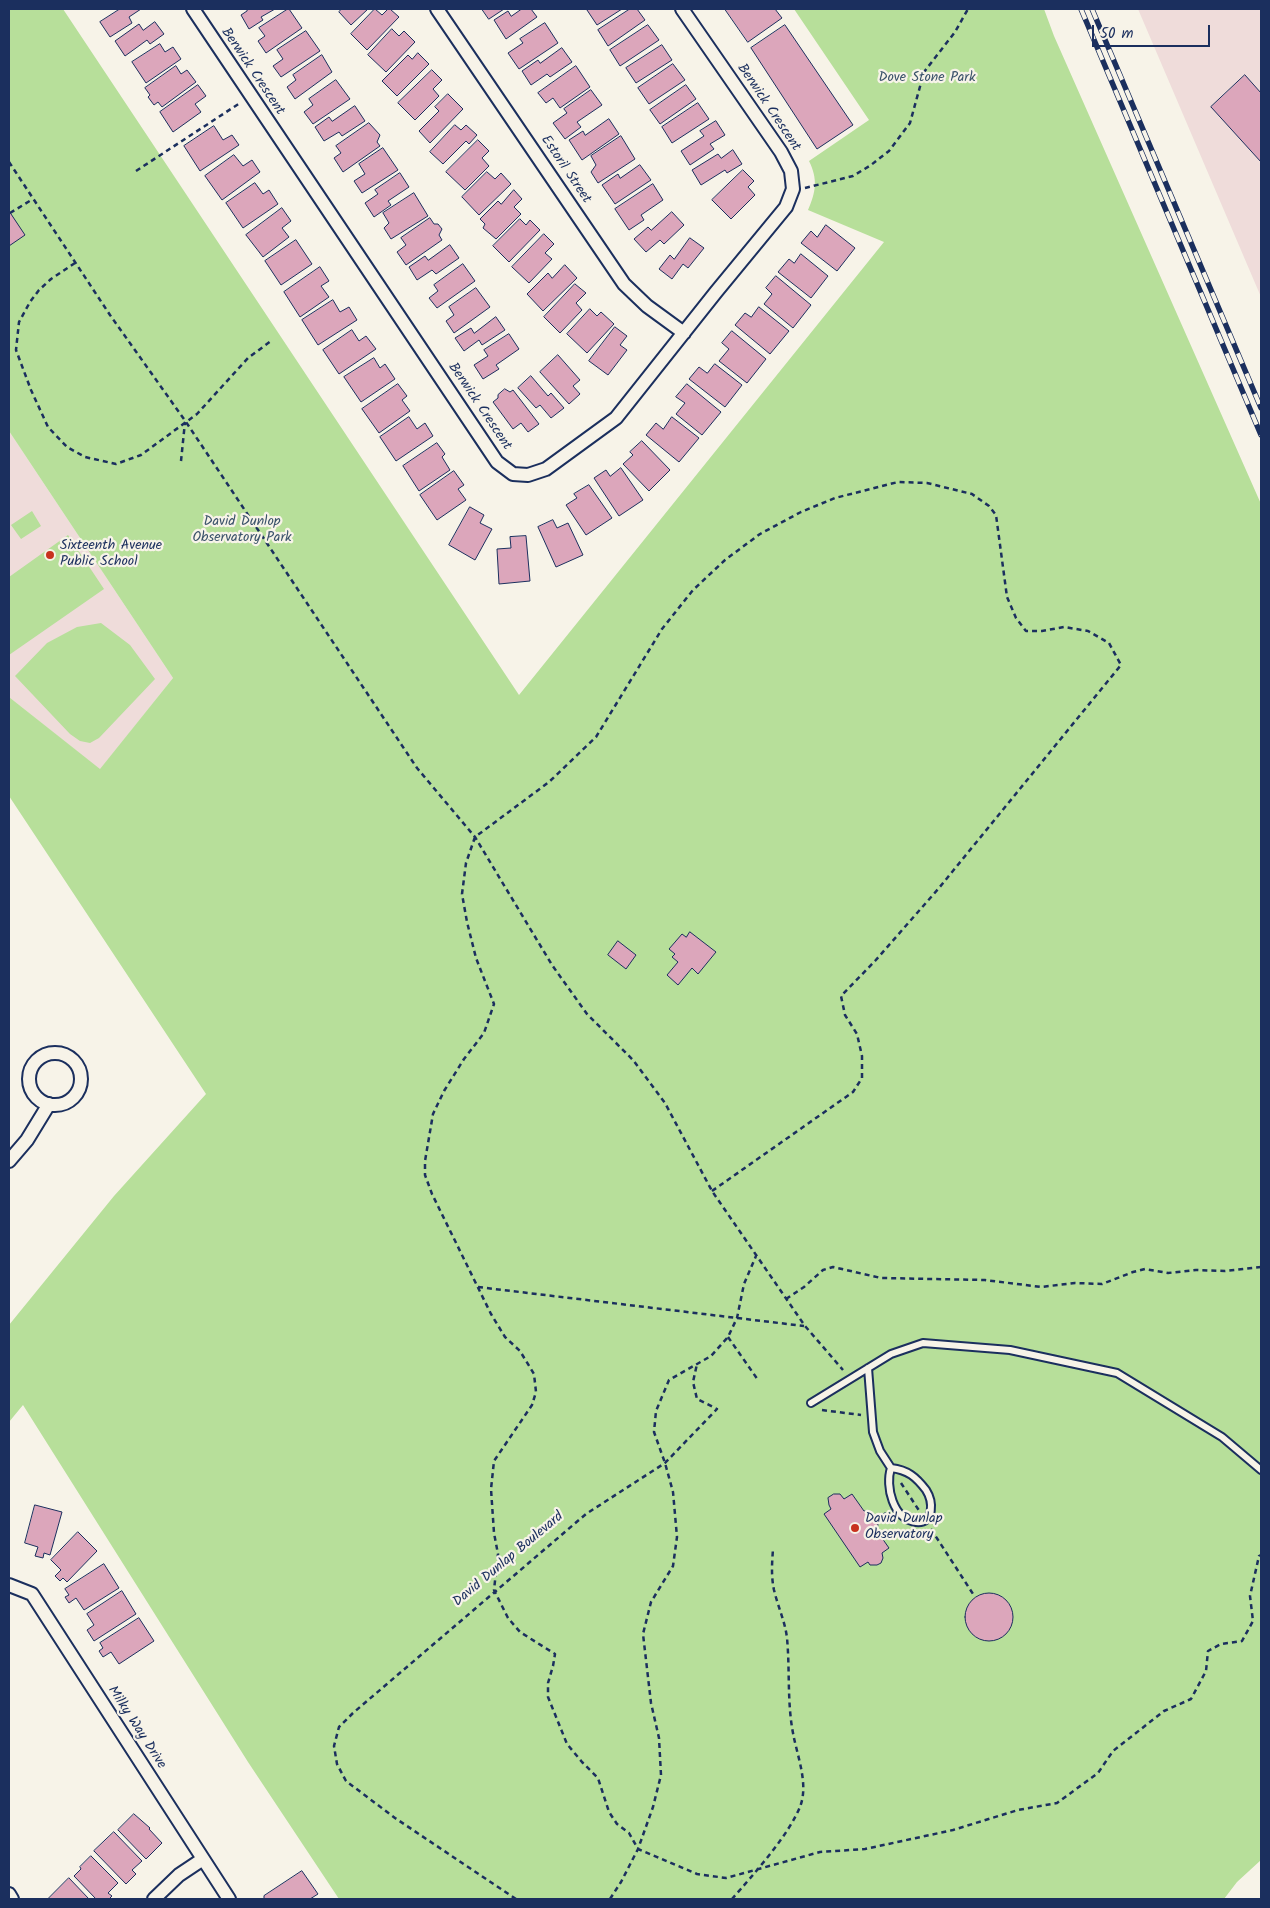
<!DOCTYPE html>
<html>
<head>
<meta charset="utf-8">
<style>
	body { margin:0 }
	#map { position:relative; width:1270px; height:1908px; overflow:hidden; background:#f7f3e8; font-family:Kalam,sans-serif }
	canvas { display:block }
	.frame { position:absolute; inset:0; border:10px solid #1b2f5e; pointer-events:none }
	.scale { position:absolute; left:1092px; top:25px; width:118px; height:22px; box-sizing:border-box; border:2px solid #1b2f5e; border-top:0; padding-left:6px; font-size:15px; line-height:18px; white-space:nowrap; color:#1b2f5e; -webkit-text-stroke:4px #f7f3e8; paint-order:stroke }
</style>
</head>
<body>
<div id="map">
<canvas width="1270" height="1908"></canvas>
<div class="frame"></div>
<div class="scale">50 m</div>
</div>
<script>
const g = document.querySelector('canvas').getContext('2d');
g.lineJoin = 'round';
function paint(path, color) {
  g.fillStyle = color;
  g.fill(path, 'evenodd');
}
function strokePath(path, color, width, dash) {
  g.strokeStyle = color;
  g.lineWidth = width;
  g.lineCap = dash ? 'butt' : 'round';
  g.setLineDash(dash || []);
  g.stroke(path);
}
function label(font, color, halo, rows, align = 'center') {
  g.font = font + ' Kalam,sans-serif';
  g.lineWidth = 4.5;
  g.setLineDash([]);
  g.textBaseline = 'middle';
  g.strokeStyle = halo;
  g.fillStyle = color;
  for (const [text, x, y, turn = 0] of rows) {
    g.save();
    g.translate(x, y);
    g.rotate((+turn || 0) * Math.PI / 180);
    g.textAlign = isNaN(turn) ? turn : align;
    if (halo) g.strokeText(text, 0, 0);
    g.fillText(text, 0, 0);
    g.restore();
  }
}
paint(new Path2D(`
	M1138,9h123v288z
	M9,431l164,247 -73,92 -91,-73z`), '#efdcda');
paint(new Path2D(`
	M9,9h54l456,686 365,-453 -76,-32c8,-18 10,-31 1,-49l60,-41 -75,-111h250l10,27 207,468v1356l-24,22 -13,17h-885l-91,-137 -225,-357 -14,17v-97l105,-129 92,-102 -197,-298v-99l91,72 73,-91 -164,-247z
	M32,511l9,15 -20,13 -10,-14z
	M68,535l36,54 -95,66v-78z
	M101,623l29,22 25,34 -56,59 -9,5 -10,-2 -10,-7 -55,-58 32,-33 30,-16z`), '#b7df9a');
const building = new Path2D(`
	M120,9h21l-12,8 3,6 -22,14 -10,-15z
	M246,9h29l-14,8 2,3 -14,9 -8,-14 6,-4z
	M288,9h1l13,19 -36,25 -8,-12 7,-5 -6,-8z
	M342,9h26l-17,16 -12,-13z
	M375,9l7,6 6,-6h2l9,8 -32,33 -16,-16z
	M482,9h22l-15,10z
	M522,9h9l6,8 -31,22 -12,-19 14,-9 3,5z
	M589,9h33l-25,16 -10,-15z
	M630,9h7l8,11 -37,26 -10,-16z
	M725,9h50l7,9 -34,24z
	M155,22l9,12 -14,10 -3,-4 -22,16 -10,-15 24,-17 4,6z
	M545,23l13,20 -39,26 -11,-16 15,-10 -3,-4z
	M648,25l11,15 -39,26 -10,-16z
	M785,25l68,100 -36,24 -66,-101z
	M392,29l7,7 5,-5 11,11 -29,30 -18,-17z
	M306,31l14,20 -39,26 -8,-11 10,-7 -6,-9z
	M160,44l5,8 8,-5 8,12 -35,24 -14,-21z
	M662,45l10,15 -36,23 -10,-15z
	M562,48l10,14 -22,15 -3,-3 -16,11 -9,-14 16,-11 2,3z
	M418,53l11,11 -32,32 -15,-15 26,-26 4,4z
	M322,55l10,17 -37,27 -8,-12 9,-7 -3,-5z
	M673,64l12,16 -36,24 -11,-16z
	M176,66l5,8 6,-4 9,12 -34,25 -4,-5 -4,3 -6,-8 2,-2 -5,-7z
	M576,66l14,21 -30,21 -7,-10 -7,5 -8,-10z
	M432,70l10,10 -9,9 6,7 -24,24 -17,-17z
	M1245,75l16,18v69l-50,-55z
	M336,80l14,19 -37,25 -9,-12 9,-7 -4,-6z
	M198,85l8,11 -11,8 6,8 -28,20 -13,-20z
	M686,85l10,14 -36,25 -10,-14z
	M591,90l11,15 -25,17 4,5 -16,12 -12,-16 14,-10 -3,-4z
	M448,94l15,15 -33,34 -11,-12 20,-20 -4,-4z
	M698,103l11,16 -37,24 -10,-16z
	M355,106l10,15 -23,15 -3,-4 -15,9 -9,-14 14,-10 3,4z
	M609,119l10,15 -37,26 -13,-20 14,-9 2,4z
	M716,121l9,14 -15,9 4,5 -24,16 -9,-14 23,-15 -4,-5z
	M369,123l11,12 -3,7 3,4 -37,26 -9,-14 7,-5 -5,-7z
	M455,125l6,5 5,-5 11,10 -8,9 -3,-3 -23,23 -13,-12z
	M214,126l9,14 9,-5 7,10 -39,26 -16,-25z
	M621,136l14,23 -37,24 -7,-11 5,-7 -5,-9z
	M478,140l11,11 -7,7 7,8 -24,24 -19,-18z
	M383,148l15,22 -36,23 -8,-12 11,-7 -6,-10z
	M733,150l9,14 -15,9 -2,-3 -24,15 -9,-15 26,-16 3,4z
	M234,155l9,11 9,-6 8,12 -38,28 -17,-24z
	M640,165l11,15 -36,24 -13,-19 16,-11 2,4z
	M743,170l11,11 -6,6 7,8 -24,24 -19,-19z
	M487,172l8,7 6,-6 10,11 -32,31 -17,-18z
	M400,173l9,14 -21,14 3,4 -17,12 -9,-14 13,-9 -3,-4z
	M255,183l8,11 6,-4 9,14 -35,24 -17,-25z
	M653,184l10,16 -22,15 3,5 -15,10 -14,-21z
	M514,190l8,9 -8,8 7,7 -25,25 -13,-11 2,-4 -5,-5 18,-18 3,3z
	M414,193l14,23 -37,23 -7,-11 5,-5 -6,-10z
	M282,208l9,13 -9,7 7,9 -26,20 -17,-22z
	M9,211l16,24 -16,11z
	M672,212l12,13 -20,19 -4,-4 -14,12 -12,-13 14,-12 3,3z
	M430,218l4,6h4l4,5 -3,6 3,5 -36,25 -9,-13 9,-7 -5,-7z
	M520,219l6,6 4,-5 10,10 -31,32 -16,-16z
	M826,225l29,23 -18,23 -36,-28 10,-12 6,6z
	M544,234l10,10 -9,9 7,6 -23,24 -17,-16z
	M690,238l14,10 -16,20 -5,-4 -11,15 -13,-10 11,-14 4,4z
	M296,240l16,24 -31,21 -16,-24z
	M450,245l9,13 -23,16 -4,-4 -15,10 -8,-13 16,-11 3,4z
	M801,254l27,22 -17,22 -33,-26 11,-13 5,4z
	M463,264l12,17 -38,27 -8,-10 9,-7 -4,-6z
	M565,265l12,13 -34,33 -16,-17 21,-21 4,5z
	M320,267l9,14 -8,5 8,11 -29,20 -16,-25z
	M776,276l35,29 -18,23 -29,-24 8,-10 -6,-6z
	M575,284l11,9 -10,10 6,7 -22,23 -16,-16z
	M476,288l14,19 -36,26 -8,-12 8,-6 -5,-8z
	M333,300l7,12 9,-5 8,13 -39,25 -16,-25z
	M759,307l30,24 -19,23 -35,-29 10,-12 6,4z
	M590,309l7,7 4,-4 13,12 -27,29 -20,-19z
	M496,317l9,13 -23,15 -3,-5 -15,11 -9,-13 16,-10 3,5z
	M615,327l12,9 -7,9 7,5 -19,25 -19,-14z
	M352,330l7,11 7,-5 10,13 -37,25 -16,-24z
	M732,331l34,28 -19,24 -28,-22 10,-12 -7,-6z
	M509,334l10,15 -23,16 3,4 -16,10 -9,-14 14,-9 -4,-6z
	M558,355l22,25 -7,6 7,8 -11,10 -29,-32z
	M374,358l6,10 5,-4 10,15 -34,23 -17,-25z
	M715,364l27,21 -17,22 -36,-28 10,-12 8,6z
	M531,376l17,20 3,-3 13,15 -13,10 -11,-13 -4,3 -18,-20z
	M398,384l9,12 -5,4 8,11 -31,22 -17,-24z
	M687,384l34,28 -19,23 -26,-21 9,-11 -9,-6z
	M505,389l5,3 3,-2 26,34 -11,8 -7,-9 -8,6 -20,-27 5,-4v-3z
	M409,417l8,12 8,-6 8,13 -37,25 -16,-24z
	M672,417l27,21 -20,24 -33,-27 10,-12 7,6z
	M642,441l28,29 -21,21 -26,-27 10,-9 -3,-3z
	M437,443l8,11 -3,3 8,13 -31,21 -16,-25z
	M621,468l22,32 -24,16 -25,-38 12,-8 4,6z
	M454,471l10,14 -6,4 8,11 -29,20 -17,-25z
	M589,485l23,33 -26,17 -20,-30 11,-7 -3,-4z
	M470,507l14,8 -4,8 12,6 -17,31 -26,-15z
	M553,520l4,8 11,-5 15,32 -27,12 -18,-40z
	M526,536l4,45 -31,3 -2,-35 14,-1 -1,-11z
	M690,932l26,20 -18,22 -6,-6 -14,17 -11,-10 11,-13 -6,-5 3,-3 -6,-5 13,-15 4,3z
	M618,941l18,14 -10,14 -18,-14z
	M834,1494h6l4,5 8,-5 12,17h5l9,13 -1,7 12,17 -7,5 1,5 -2,5 -4,2h-7l-2,-3 -8,5 -36,-53 7,-5 -2,-4 -1,-7z
	M35,1505l27,7 -12,43 -6,-2 -1,5 -8,-2 3,-9 -13,-4z
	M78,1532l19,19 -30,31 -4,-4 -3,3 -5,-5 6,-6 -10,-10z
	M104,1564l15,24 -35,22 -8,-12 -7,5 -4,-6 4,-2 -4,-6z
	M122,1591l14,23 -42,27 -7,-11 7,-5 -7,-11z
	M965 1617a24 24 0 1 1 48 0a24 24 0 1 1-48 0Z
	M139,1618l15,23 -35,23 -8,-12 -8,5 -4,-6 4,-3 -3,-5z
	M134,1814l16,14 -1,1 13,14 -16,16 -28,-29z
	M114,1832l28,29 -10,9 4,4 -10,10 -32,-33z
	M91,1856l27,27 -10,10 4,3 -3,3h-13l-22,-23 7,-7 -1,-2z
	M302,1871l16,23 -8,5h-46v-3z
	M69,1878l20,21h-41z`);
paint(building, '#dca6bb');
strokePath(building, '#1b2f5e', 1);
const service = new Path2D(`
	M868,1368l5,64 7,19 11,17c-6,18 2,52 25,54 19,2 17,-21 10,-32 -10,-13 -18,-20 -35,-22
	M811,1403l80,-49 32,-11 87,7 107,23 105,64 39,33`);
const minor = new Path2D(`
	M193,9l304,453 16,12 15,1 18,-6 70,-51 100,-126 70,-85 7,-18 -2,-18 -10,-19 -99,-143
	M437,9l187,275 23,22 37,27
	M29 1079a26 26 0 1 1 52 0a26 26 0 1 1-52 0Z
	M9,1161l18,-21 22,-36
	M9,1585l23,9 197,305
	M9,1894l3,5
	M154,1899l25,-24 24,-16`);
strokePath(service, '#1b2f5e', 10);
strokePath(minor, '#1b2f5e', 16);
strokePath(new Path2D(`
	M9,162l101,153 76,107 231,346 58,69 77,128 35,49 46,46 32,43 47,88 93,135 38,44
	M136,171l104,-68
	M805,188l48,-12 18,-11 18,-14 21,-28 14,-51 31,-40 13,-23
	M10,213l23,-14
	M75,263l-24,16 -12,11 -9,12 -11,20 -3,28 15,40 17,37 19,20 18,10 31,7 25,-9 56,-41 51,-56 23,-17
	M181,461l4,-39
	M712,1191l141,-99 9,-14v-22l-5,-22 -12,-19 -4,-19 34,-35 64,-73 182,-223 -12,-22 -21,-12 -24,-4 -22,4h-16l-10,-13 -9,-21 -11,-82 -7,-9 -17,-12 -45,-11 -29,-1 -63,16 -34,14 -41,22 -35,26 -32,30 -31,39 -66,108 -47,45 -74,55 -9,26 -4,31 5,28 9,36 18,46 -10,29 -20,26 -20,32 -11,23 -8,47v14l7,19 59,120 14,23 15,14 14,23 2,18 -4,13 -38,56 -3,28 3,44 4,21 -4,36 14,28 12,14 35,22 -2,12 -5,17v14l19,47 15,18 16,16 11,34 8,12 12,9 9,16 59,25 29,4 94,-26 45,-3 88,-19 65,-20 39,-7 41,-30 15,-22 51,-40 27,-12 15,-28 2,-20 13,-7 21,-3 11,-20 -3,-25 9,-40 2,-1
	M478,1287l326,39
	M786,1299l18,-12 19,-17 10,-3 48,11 104,2 56,7 34,-4 27,1 31,-12 12,-3 23,4 28,-3 29,1 36,-4
	M728,1337l30,43
	M822,1410l39,5
	M901,1483l19,29
	M875,1521l11,-8
	M931,1529l44,68
	M516,1899l-121,-81 -49,-37 -9,-17 -3,-18 5,-19 14,-14 233,-199 79,-51 52,-54 -20,-10 -4,-17 4,-18
	M610,1899l11,-17 17,-33 15,-42 8,-32 -2,-37 -8,-35 -8,-69 8,-32 22,-36 4,-29 -4,-45 -8,-29 -11,-31 2,-21 13,-31 42,-24 17,-19 9,-19 7,-34 12,-28
	M732,1899c21,-24 59,-66 69,-95 7,-22 -4,-49 -8,-71 -6,-31 -3,-63 -6,-95 -2,-17 -9,-31 -13,-48 -3,-14 -2,-27 -1,-41`), '#1b2f5e', 2.5, [5, 4]);
strokePath(service, '#f7f3e8', 6);
strokePath(minor, '#f7f3e8', 12);
const rail = new Path2D(`
	M1081,9l180,426
	M1092,9l169,399`);
strokePath(rail, '#1b2f5e', 5.5);
strokePath(rail, '#f7f3e8', 4, [11]);
for (const [x, y, r, color] of [
	[50,555,5,"#c8321e"],
	[855,1528,5,"#c8321e"]
]) {
  const dot = new Path2D();
  dot.arc(x, y, r, 0, 2 * Math.PI);
  g.fillStyle = color;
  g.fill(dot);
  strokePath(dot, '#f7f3e8', 2);
}
label('14px', '#1b2f5e', '#f7f3e8', [
	["Berwick Crescent",252,72,56],
	["Berwick Crescent",768,108,56],
	["Estoril Street",565,170,56],
	["Berwick Crescent",479,407,56],
	["David Dunlap Boulevard",509,1560,-40],
	["Milky Way Drive",136,1728,57]
]);
label('14px', '#3a526a', '#f7f3e8', [
	["Dove Stone Park",927,79],
	["David Dunlop",242,523],
	["Observatory Park",242,539]
]);
label('14px', '#1b2f5e', '#f7f3e8', [
	["Sixteenth Avenue",60,547],
	["Public School",60,563],
	["David Dunlap",865,1520],
	["Observatory",865,1536]
], 'left');
</script>
</body>
</html>
